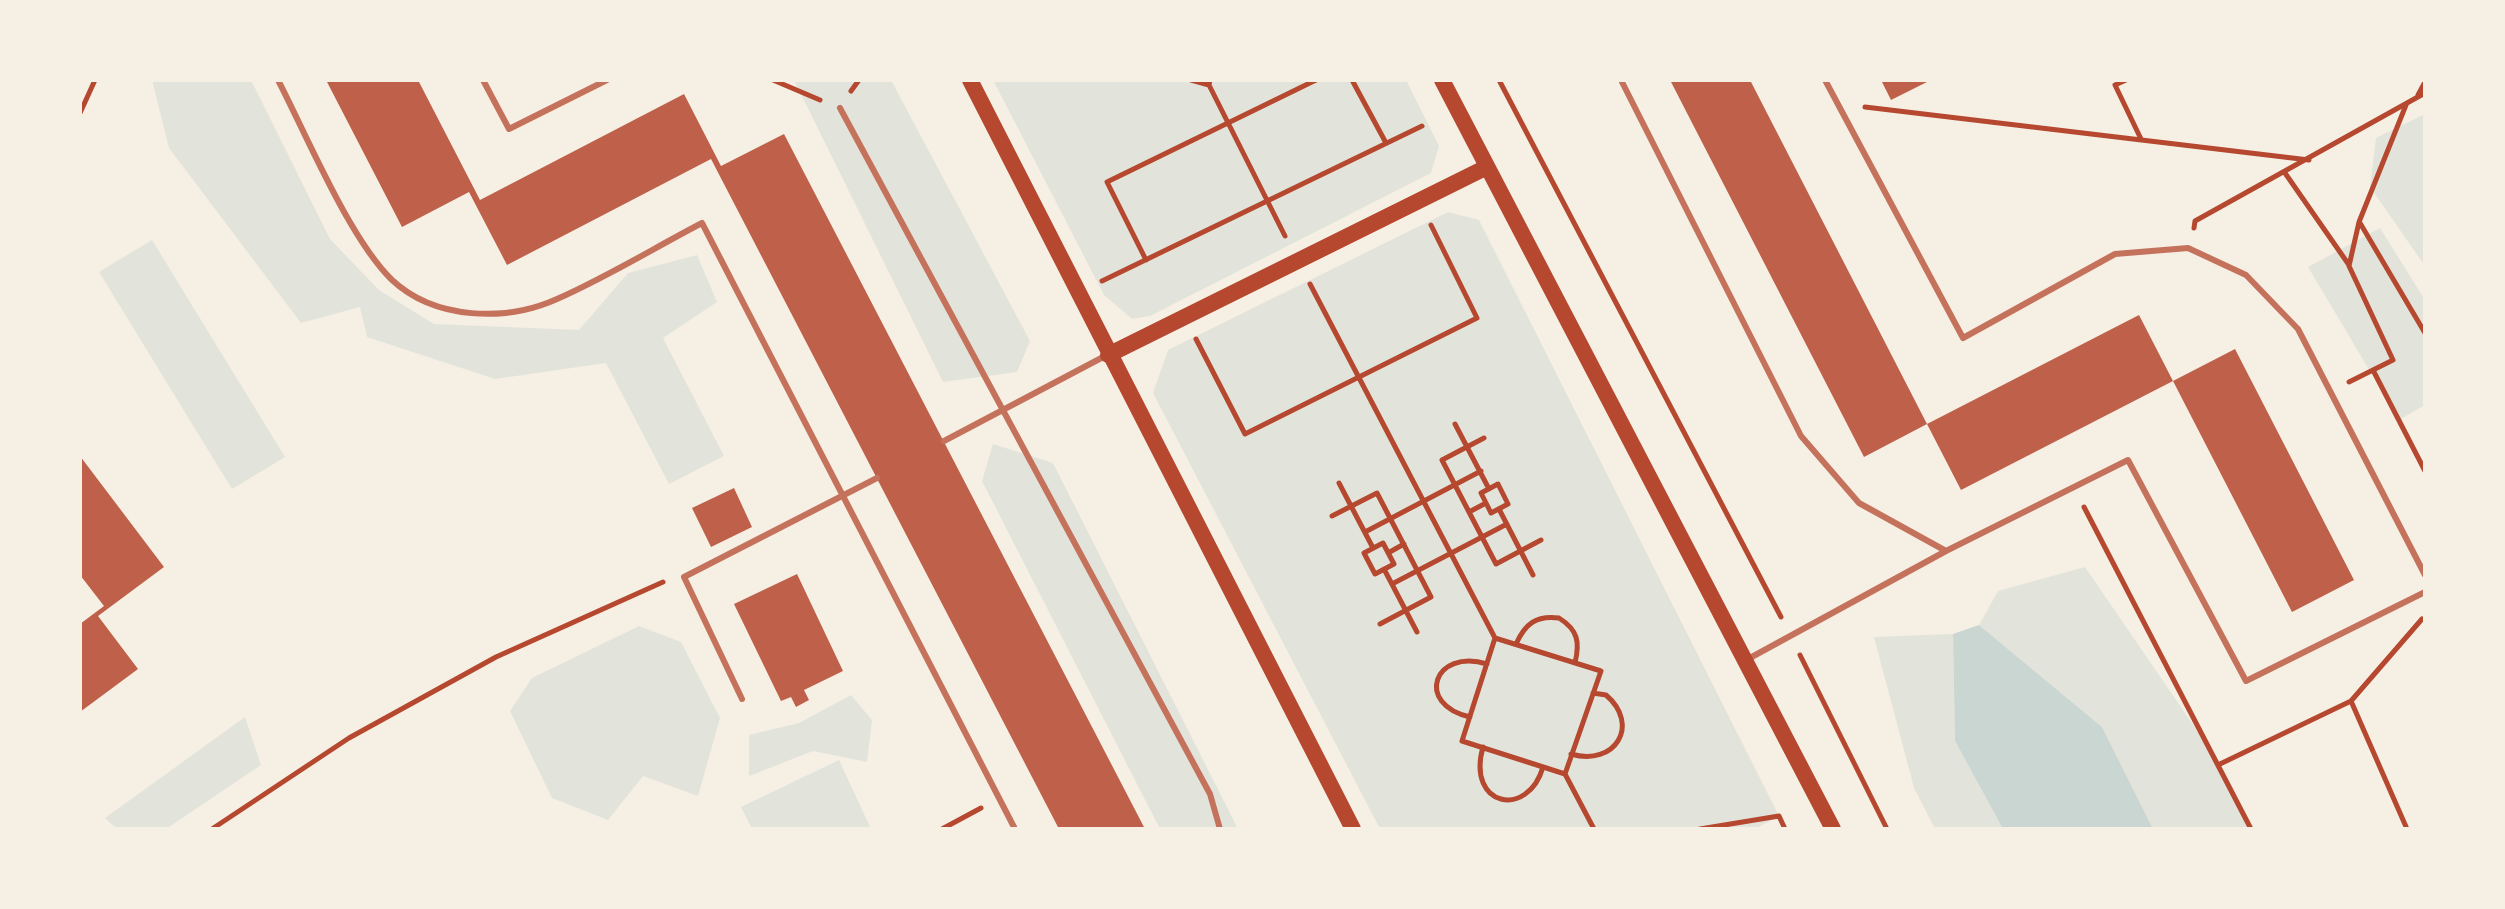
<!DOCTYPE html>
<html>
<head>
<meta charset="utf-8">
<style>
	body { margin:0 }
	#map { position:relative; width:2505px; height:909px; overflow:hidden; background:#f6efe4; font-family:"Work Sans",sans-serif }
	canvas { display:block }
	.frame { position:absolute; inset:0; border:82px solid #f6efe4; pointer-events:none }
</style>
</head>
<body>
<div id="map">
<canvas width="2505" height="909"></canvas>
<div class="frame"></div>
</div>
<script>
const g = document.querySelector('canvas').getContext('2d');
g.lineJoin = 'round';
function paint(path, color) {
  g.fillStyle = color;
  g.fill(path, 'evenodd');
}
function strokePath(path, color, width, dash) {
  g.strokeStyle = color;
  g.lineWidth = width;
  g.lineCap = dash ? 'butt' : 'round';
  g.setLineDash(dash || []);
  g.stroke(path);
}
paint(new Path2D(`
	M152,80h99l79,159 49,51 55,34 145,6 49,-57 69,-18 20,47 -54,36 61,118 -55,28 -63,-121 -111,16 -128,-42 -7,-30 -59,16 -132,-175z
	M794,80h97l139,261 -13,31 -74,10z
	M993,80h413l33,66 -8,27 -281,143 -18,3 -28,-24z
	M2425,114v152l-55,-79 6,-49z
	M1448,212l31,8 300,596 -24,13h-375l-227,-436 15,-43z
	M2380,228l45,72v105l-26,15 -91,-153z
	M152,240l133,217 -53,32 -133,-217z
	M993,444l60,19 185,366h-78l-178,-348z
	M2085,567l135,197 31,65h-98l-51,-102 -123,-102 19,-34z
	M639,626l42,16 39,76 -22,78 -55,-20 -35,44 -56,-22 -42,-87 22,-33z
	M1953,634l2,107 48,88h-68l-21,-41 -40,-151z
	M851,695l21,25 -5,42 -54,-11 -64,25v-41l50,-12z
	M245,717l16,48 -95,64h-49l-12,-11z
	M839,760l32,69h-119l-11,-22z`), '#e2e4dc');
paint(new Path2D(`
	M1979,625l123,102 51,102h-150l-48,-88 -2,-107z`), '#c9d6d2');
paint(new Path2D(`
	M326,80h92l62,120 204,-106 37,72 63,-32 361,695h-86l-348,-670 -204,106 -38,-73 -67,35z
	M1670,80h80l177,344 -63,33z
	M1881,80h50l-40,20z
	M2139,315l34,66 -212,109 -34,-66z
	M2235,349l119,231 -62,32 -119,-231z
	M80,456l84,111 -66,49 40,53 -58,43v-88l24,-18 -24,-31z
	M734,488l18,39 -41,20 -19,-39z
	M797,574l46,97 -39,19 5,10 -13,7 -5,-10 -10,4 -47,-97z`), '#bf614a');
strokePath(new Path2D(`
	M773,80l47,20
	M1191,80l18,5 1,-5
	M1352,80l34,63
	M1499,80l282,537
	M2126,80l-11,5 26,54
	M1209,85l76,151
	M851,91l8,-11
	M2418,95l7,-13
	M1865,107l444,53
	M80,113l15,-33
	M2285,173l64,92
	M2360,223l65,110
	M2194,228l1,-7 230,-128
	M1146,260l-39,-78 209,-102
	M1102,281l320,-155
	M1310,284l185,354
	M1196,339l49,95 232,-116 -46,-93
	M2374,372l51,99
	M2349,382l44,-22 -44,-94 10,-44 47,-117
	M1455,424l34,65
	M1484,438l-42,22 54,104 45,-24
	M1339,483l34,65
	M1498,484l10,20 -17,9 -10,-20z
	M2084,507l167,322
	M1499,509l34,66
	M1469,512l17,-9
	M1332,516l45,-23 54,104 -51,27
	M1365,532l116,-61
	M1383,543l11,21 -19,10 -11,-21z
	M1388,553l16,-9
	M1384,569l33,63
	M1392,584l115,-60
	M1516,644c9,-20 20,-29 43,-26 19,12 21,24 16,45
	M1800,655l87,174
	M1470,717c-56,-13 -36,-69 17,-53
	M1483,747c-17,60 45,72 60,20
	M1571,754c44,13 70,-29 35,-59l-13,-2
	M2220,764l131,-63
	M1565,774l36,-103 -106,-33 -33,103 103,33 29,55
	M212,829l137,-91 147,-81 167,-75
	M942,829l39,-21
	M1700,829l79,-13 6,13
	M2407,829l-56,-128 71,-82`), '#b5482f', 5);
strokePath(new Path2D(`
	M278,80c29,56 71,158 114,200 43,40 114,42 165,19 50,-22 97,-51 145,-76l313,606
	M483,80l26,49 98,-49
	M1621,80l180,356 58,67 87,48
	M1825,80l138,258 152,-84 73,-6 58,27 52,54 127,246
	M840,108l370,686 10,35
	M944,441l163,-86
	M1748,659l198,-108 182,-91 118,221 179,-89
	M742,699l-58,-122 193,-99`), '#c5725c', 6);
strokePath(new Path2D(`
	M970,80l383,749
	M1442,80l391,749
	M1108,355l379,-188`), '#b5482f', 16);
</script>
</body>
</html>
